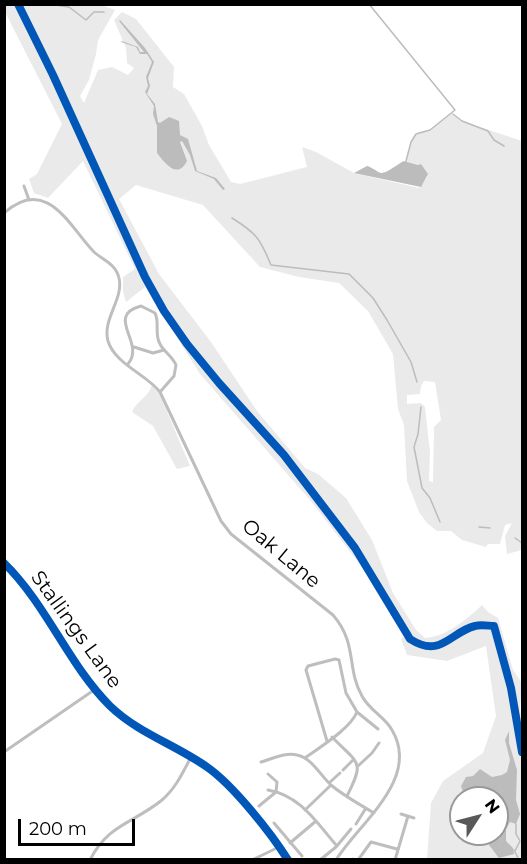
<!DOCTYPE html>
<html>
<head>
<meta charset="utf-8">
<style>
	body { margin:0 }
	#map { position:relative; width:527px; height:864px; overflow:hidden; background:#fff; font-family:Montserrat,sans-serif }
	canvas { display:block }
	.frame { position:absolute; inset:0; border:6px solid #000; pointer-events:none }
	.north { position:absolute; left:449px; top:786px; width:60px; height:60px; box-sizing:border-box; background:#fff; border:2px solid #999; border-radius:50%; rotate:54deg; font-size:16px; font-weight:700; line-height:24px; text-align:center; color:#000 }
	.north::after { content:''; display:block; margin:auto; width:21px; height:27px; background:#595959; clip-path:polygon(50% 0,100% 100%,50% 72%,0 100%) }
	.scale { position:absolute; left:18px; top:819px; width:117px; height:27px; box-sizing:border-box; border:3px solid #000; border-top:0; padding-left:8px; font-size:18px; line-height:21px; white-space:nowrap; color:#000; -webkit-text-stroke:4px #fff; paint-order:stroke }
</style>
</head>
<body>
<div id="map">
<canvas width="527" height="864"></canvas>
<div class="frame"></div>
<div class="north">N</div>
<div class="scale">200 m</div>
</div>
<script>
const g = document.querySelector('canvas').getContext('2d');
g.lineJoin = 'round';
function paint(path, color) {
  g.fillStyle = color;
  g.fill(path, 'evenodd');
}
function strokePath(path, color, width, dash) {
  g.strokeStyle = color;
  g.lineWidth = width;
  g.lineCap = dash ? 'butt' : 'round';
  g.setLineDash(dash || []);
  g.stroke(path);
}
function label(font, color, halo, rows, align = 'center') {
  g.font = font + ' Montserrat,sans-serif';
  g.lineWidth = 4.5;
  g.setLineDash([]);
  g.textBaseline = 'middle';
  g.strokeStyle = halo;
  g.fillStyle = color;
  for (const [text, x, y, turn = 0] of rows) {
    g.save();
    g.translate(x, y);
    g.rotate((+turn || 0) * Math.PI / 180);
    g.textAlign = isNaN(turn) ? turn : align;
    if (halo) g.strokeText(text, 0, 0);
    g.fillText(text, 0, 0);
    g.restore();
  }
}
paint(new Path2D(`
	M5,4h94l16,6 -17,30 -2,14 -7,26 -9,16 4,7 14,-33 14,-3 16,8 6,-7 -7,-5 -1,-15 -12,-28 8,-8 14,7 38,48 -1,20 11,7 18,32 7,19 22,37 9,2 67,-17 -5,-20 14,5 38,21 65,15 8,-11 -9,-12 -12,-4 5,-19 7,-10 12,-2 21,-17 11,8 60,20v409l-15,4 -2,-18 7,-13 -7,2 -5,19h-12l-2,3 -24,-7 -11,-9h-14l-10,-8 -8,-11 -12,-31 -3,-56 -6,-16 -5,-55 -25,-43 -29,-28 -40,-6 -39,-10 -57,-62 -67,-20 -17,14 40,75 52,68 46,69 48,57 13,6 28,24 26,42 21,53 23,37 9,8c21,-1 42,-19 57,-33l6,7 10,6 15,52 9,13 -2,26 2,11v139h-95l4,-56 12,-22 40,-28 13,-37 -10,-70 -39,15 -40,-6 -6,-16 4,-3 -1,-5 -42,-64 -52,-67 -110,-126 -55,-87 -19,15 -3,-10v-15l12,-8 -52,-108 -35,37 -14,-5 -5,-14 8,-5 25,-50 -57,-112zM424,381l11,1 6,38 -7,7 -1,55 -4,-1 1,-29 -5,-45 -4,-4 -14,1v-9l13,-1 1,-8zM461,798h36v36h-36z
	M152,385l8,10 30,71 -13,3 -24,-43 -21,-14c4,-11 16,-14 20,-27z`), '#eaeaea');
paint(new Path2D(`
	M120,20l25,28 9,14 -6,16 2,8 -3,8 8,10 3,18 2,1 9,-6 10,4 1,14 8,4 9,32 19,7 9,11 -2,1 -9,-11 -19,-8 -5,-16 -8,-14 -2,1 7,19c-10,19 -22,2 -30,-8v-27l-4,-12 1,-8 -9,-14 3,-6 -2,-9 6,-15 -5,-8h-7l-4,-7 -15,-5 1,-1 16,6 2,5h4l-25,-31z
	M404,161l14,4 3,-1 7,10 -7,13 -67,-14 13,-7c5,1 10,6 14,7 5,1 18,-10 23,-12z
	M509,731v12l8,27 -1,30 4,14 -4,10 -6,-2 -4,7v12l7,7 1,6 -15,4 -10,-13 -4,-11h12v-36h-32l-4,-12 5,-9 7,-1 7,-7 12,8 10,-2 5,-3 3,-12 -5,-20z`), '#bcbcbc');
strokePath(new Path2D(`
	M48,4l21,3 17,13 8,-8h10
	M369,4l86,106 -25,20 -14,4 -5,8 -5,19
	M453,114l9,7 26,10 6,9 10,6
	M232,218c24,15 28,20 39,47l78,9 24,24 14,22 24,42 6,20
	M421,407l-3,27 -4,13 8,41 8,10 10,24
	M479,527l11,1
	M515,538l7,5
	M514,850l5,10
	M515,851l5,-10 -4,-7v-10`), '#bcbcbc', 1.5);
strokePath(new Path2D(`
	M24,186l5,14
	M4,213c43,-38 65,13 90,39 9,8 22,12 25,26 5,21 -17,41 -11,63 7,23 38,33 52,51l61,129 10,13 102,81c25,29 13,53 29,81 7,14 23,21 30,34 29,49 -33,93 -56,130
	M134,347l19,6 11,-3
	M128,364c18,-21 -24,-48 13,-58l14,7c5,10 -1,21 5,31 4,8 12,12 16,21l-2,11 -14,16
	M357,712l21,17
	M332,737c27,28 33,23 15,59
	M4,752l90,-62
	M305,758c15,-11 45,-29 52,-46l-11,-19 -7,-33 -4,-1 -27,7 -2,4 21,71
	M261,762c10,-3 25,-10 36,-7 15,3 23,20 34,30 13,11 28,19 43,28
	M358,766l14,-13 7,-10
	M343,770l11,-11
	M329,783l11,-10
	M268,790c33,6 48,32 69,56
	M259,806l17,-14 1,-10 -9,-8
	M305,810l26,-25
	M401,814l13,4
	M274,823l28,33
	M356,824l10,-16
	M290,843l26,-22
	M353,859v1
	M90,860c18,-36 44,-37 72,-60 14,-12 21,-28 29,-43
	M252,860l27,-13
	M320,860l16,-13 15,-18
	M358,860l13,-18 26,7
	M395,860l13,-44`), '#bebebe', 3);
strokePath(new Path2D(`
	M4,563c43,42 64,101 106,143 28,27 66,39 97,61 26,18 64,66 81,93`), '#c2c2c2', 4.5);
strokePath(new Path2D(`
	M18,4l35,71 92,202 19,34 23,33 32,39 65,72 71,93 55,91c31,20 40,-7 65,-13 6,-2 14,0 19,0l17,62 11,64
	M4,563c43,42 64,101 106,143 28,27 66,39 97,61 26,18 64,66 81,93`), '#0057b8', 8);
label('20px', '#000', '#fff', [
	["Oak Lane",281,554,40],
	["Stallings Lane",76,630,54]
]);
</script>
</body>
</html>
